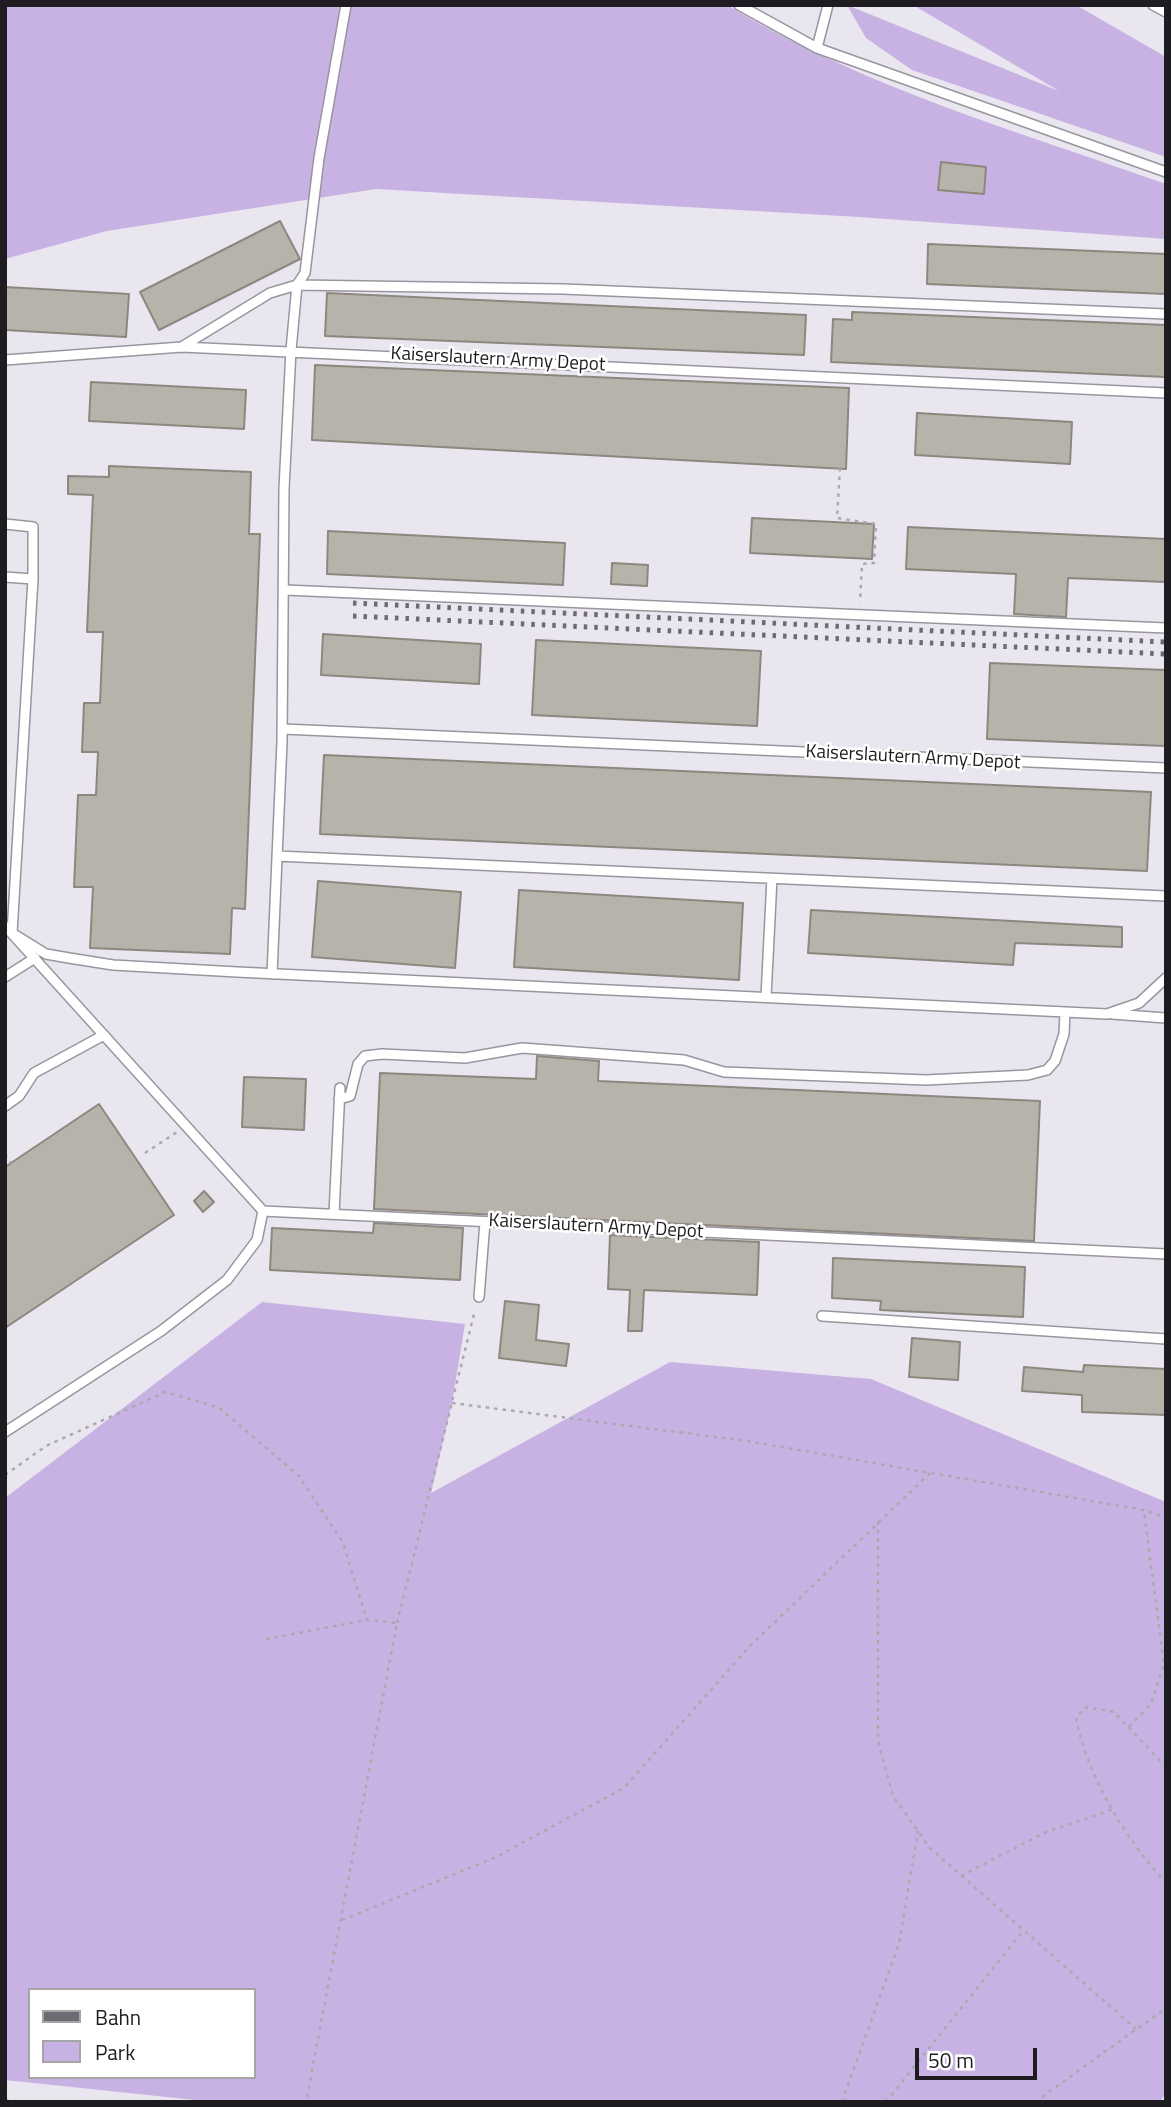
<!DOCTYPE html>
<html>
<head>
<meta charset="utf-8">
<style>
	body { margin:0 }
	#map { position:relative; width:1171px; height:2107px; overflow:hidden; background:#eae6f0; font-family:"Titillium Web",sans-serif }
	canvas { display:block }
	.frame { position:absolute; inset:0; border:7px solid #1e1c20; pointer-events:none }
	.legend { position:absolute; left:28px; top:1988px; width:228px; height:91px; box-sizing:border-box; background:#fff; border:2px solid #a5a4a6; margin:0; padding:9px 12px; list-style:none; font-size:21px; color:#1e1c20 }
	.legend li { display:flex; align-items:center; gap:14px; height:35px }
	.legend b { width:35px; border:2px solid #a5a4a6 }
	.scale { position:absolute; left:915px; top:2048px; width:122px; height:32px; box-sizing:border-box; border:4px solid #1e1c20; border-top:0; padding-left:9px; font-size:21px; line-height:24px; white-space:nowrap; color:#1e1c20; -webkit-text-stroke:5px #fff; paint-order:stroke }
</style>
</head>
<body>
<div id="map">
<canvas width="1171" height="2107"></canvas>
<div class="frame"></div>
<ul class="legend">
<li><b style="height:9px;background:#6d6b71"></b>Bahn</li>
<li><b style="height:19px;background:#c8b2e3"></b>Park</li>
</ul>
<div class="scale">50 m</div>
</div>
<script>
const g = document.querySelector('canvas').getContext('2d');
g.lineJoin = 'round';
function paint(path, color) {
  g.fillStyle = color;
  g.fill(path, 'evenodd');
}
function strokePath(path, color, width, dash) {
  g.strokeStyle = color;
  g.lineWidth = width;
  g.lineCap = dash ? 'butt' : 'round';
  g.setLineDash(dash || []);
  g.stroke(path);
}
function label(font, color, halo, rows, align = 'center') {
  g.font = font + ' "Titillium Web",sans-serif';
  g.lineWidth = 5;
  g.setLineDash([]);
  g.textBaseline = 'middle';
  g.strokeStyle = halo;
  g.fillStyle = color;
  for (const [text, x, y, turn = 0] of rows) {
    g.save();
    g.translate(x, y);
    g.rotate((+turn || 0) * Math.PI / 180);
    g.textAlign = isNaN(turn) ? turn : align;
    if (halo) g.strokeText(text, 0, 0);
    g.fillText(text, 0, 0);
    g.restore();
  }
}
paint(new Path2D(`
	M5,5h722c135,82 290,126 439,179v55l-307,-22 -483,-28 -269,42 -102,28z
	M847,5l212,86 -146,-86h163l90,52v100l-254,-87 -46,-32z
	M262,1302l203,22 -13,79 -21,90 239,-131 201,17 295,123v590l-6,10h-946l-209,-22v-582zM30,1990h224v87h-224z`), '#c8b2e3');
const building = new Path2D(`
	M941,162l45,5 -2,27 -46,-4z
	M280,221l20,38 -141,71 -19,-38z
	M928,244l238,10v40l-239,-10z
	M5,287l124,7 -3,43 -121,-7z
	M327,293l479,22 -2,40 -479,-19z
	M852,312l314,13v52l-335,-15 2,-43 19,1z
	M315,365l534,23 -3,81 -534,-29z
	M91,382l155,8 -2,39 -155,-8z
	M917,413l155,9 -2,42 -155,-9z
	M109,466l142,6 -2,62h11l-15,375 -13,-1 -2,46 -140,-6 3,-61h-19l4,-92h18l2,-43h-16l2,-49h16l3,-71h-16l6,-137 -25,-1v-18l41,1z
	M752,518l122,6 -2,35 -122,-6z
	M908,527l258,12v43l-98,-4 -2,39 -52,-3 2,-40 -110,-5z
	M328,531l237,12 -2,42 -236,-11z
	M612,563l36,2 -1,21 -36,-2z
	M323,634l158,10 -2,40 -158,-9z
	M536,640l225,11 -4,75 -225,-11z
	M990,663l176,7v76l-179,-7z
	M324,755l827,37 -4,79 -827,-37z
	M318,881l143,11 -6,76 -143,-11z
	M519,890l224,13 -4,77 -225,-13z
	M811,910l311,17v20l-107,-4 -2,22 -205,-12z
	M537,1056l62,5 -1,20 442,20 -6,140 -660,-32 6,-136 156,6z
	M244,1077l62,2 -2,51 -62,-3z
	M99,1104l75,111 -169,113v-161z
	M204,1191l10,11 -11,10 -9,-11z
	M374,1223l89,5 -3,52 -190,-10 2,-42 101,5z
	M610,1235l149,7 -2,53 -113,-5 -2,41h-14l2,-41 -22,-1z
	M833,1258l192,9 -2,50 -143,-7 1,-9 -49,-3z
	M505,1301l34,4 -3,35 33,4 -3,22 -67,-8z
	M912,1338l48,4 -2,38 -49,-3z
	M1084,1365l82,4v46l-84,-3v-17l-60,-4 2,-24 59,5z`);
paint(building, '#b8b3aa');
strokePath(building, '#8c877f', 2);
const service = new Path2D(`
	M739,5l78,43 349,124
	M1153,5l13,7
	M817,48l11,-43
	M183,346l87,-53 27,-8 266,4 603,25
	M5,360l177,-13 984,46
	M5,524l28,3v52l-28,-2
	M33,579l-21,354 34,21 23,4 44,7 124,7 870,42 32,-11 27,-25
	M285,590l881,38
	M283,729l883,39
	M277,856l889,40
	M5,926l258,285 903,43
	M272,974l10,-232 2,-253 7,-139 6,-65 8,-12 14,-115 27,-153
	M5,977l30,-19
	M766,997l6,-119
	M1112,1014l54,4
	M339,1099l11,-3 8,-32 7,-8 17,-2 83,4 57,-10 162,12 40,12 202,8 102,-5 19,-5 8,-9 9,-27 1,-22
	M5,1106l14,-10 15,-23 70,-38
	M334,1214l6,-126
	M479,1297l6,-75
	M822,1316l344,23
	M5,1432l156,-101 66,-51 30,-40 6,-29`);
strokePath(service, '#99959e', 12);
strokePath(new Path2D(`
	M840,468l-3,50 39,6 -2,39 -12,1 -2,38
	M145,1153l32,-21
	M5,1154l6,9
	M452,1403l295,38 397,69 22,8
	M5,1475l41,-29 119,-54 53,15 81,69 44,67 24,77
	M878,1521v220l15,55 37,52 206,181
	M397,1623l78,-313
	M266,1639l101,-19 30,3 -91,479
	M1129,1727l22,-23 13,-40 -20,-152
	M1166,1767l-52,-55 -27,-5 -11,10c10,58 51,124 90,166
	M961,1876l85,-44 68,-23
	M342,1920l152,-62 130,-70 125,-141 181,-174
	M5,2100l18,2
	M842,2102l57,-158 19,-113
	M886,2102l137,-171
	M1035,2102l131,-94`), '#aba8b0', 2.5, [3.5, 5]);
strokePath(service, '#fff', 9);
strokePath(new Path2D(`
	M353,603l813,39
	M353,616l813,38`), '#6d6b71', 5, [3.5, 7]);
label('19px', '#1e1c20', '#fff', [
	["Kaiserslautern Army Depot",498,360,3],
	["Kaiserslautern Army Depot",913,758,3],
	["Kaiserslautern Army Depot",596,1227,3]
]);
</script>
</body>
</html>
